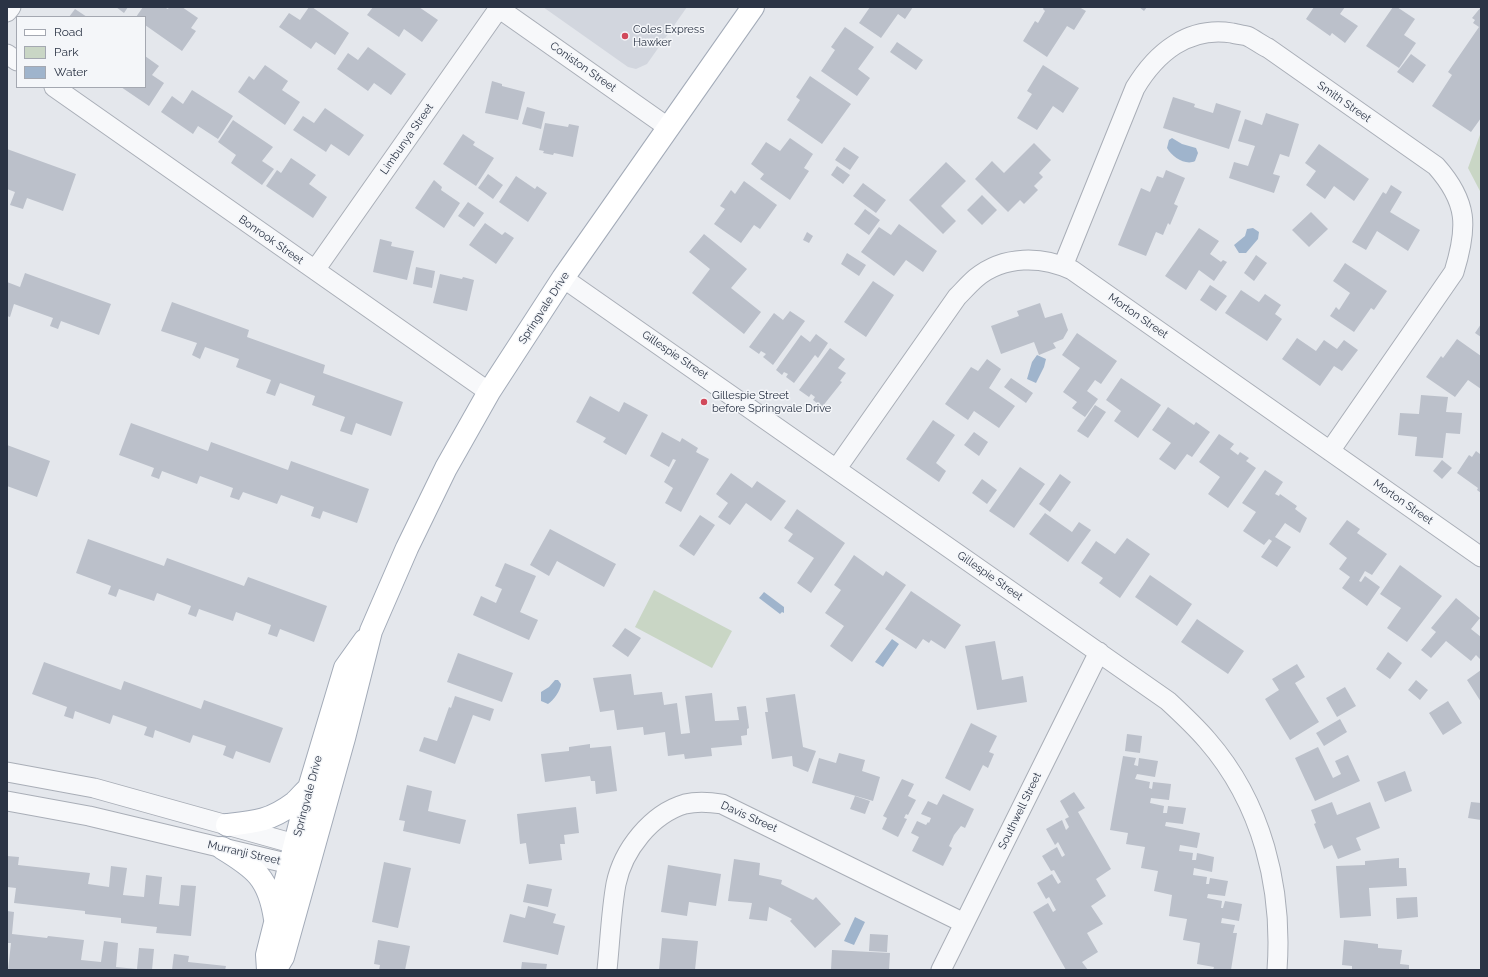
<!DOCTYPE html>
<html>
<head>
<meta charset="utf-8">
<style>
	body { margin:0 }
	#map { position:relative; width:1488px; height:977px; overflow:hidden; background:#e4e7ec; font-family:Raleway,sans-serif }
	canvas { display:block }
	.frame { position:absolute; inset:0; border:8px solid #2b3445; pointer-events:none }
	.legend { position:absolute; left:16px; top:16px; width:130px; height:72px; box-sizing:border-box; background:#f4f6f9; border:1px solid #a4a8b1; margin:0; padding:5px 7px; list-style:none; font-size:12px; color:#2b3445 }
	.legend li { display:flex; align-items:center; gap:8px; height:20px }
	.legend b { width:20px; border:1px solid #a4a8b1 }
</style>
</head>
<body>
<div id="map">
<canvas width="1488" height="977"></canvas>
<div class="frame"></div>
<ul class="legend">
<li><b style="height:5px;background:#fff"></b>Road</li>
<li><b style="height:11px;background:#c9d6c5"></b>Park</li>
<li><b style="height:11px;background:#9fb4cc"></b>Water</li>
</ul>
</div>
<script>
const g = document.querySelector('canvas').getContext('2d');
g.lineJoin = 'round';
function paint(path, color) {
  g.fillStyle = color;
  g.fill(path, 'evenodd');
}
function strokePath(path, color, width, dash) {
  g.strokeStyle = color;
  g.lineWidth = width;
  g.lineCap = dash ? 'butt' : 'round';
  g.setLineDash(dash || []);
  g.stroke(path);
}
function label(font, color, halo, rows, align = 'center') {
  g.font = font + ' Raleway,sans-serif';
  g.lineWidth = 3;
  g.setLineDash([]);
  g.textBaseline = 'middle';
  g.strokeStyle = halo;
  g.fillStyle = color;
  for (const [text, x, y, turn = 0] of rows) {
    g.save();
    g.translate(x, y);
    g.rotate((+turn || 0) * Math.PI / 180);
    g.textAlign = isNaN(turn) ? turn : align;
    if (halo) g.strokeText(text, 0, 0);
    g.fillText(text, 0, 0);
    g.restore();
  }
}
paint(new Path2D(`
	M543,7h144l-40,57 -11,5 -8,-2z`), '#d2d6de');
paint(new Path2D(`
	M1481,132v61l-13,-25z
	M654,590l78,41 -20,37 -77,-41z`), '#c9d6c5');
paint(new Path2D(`
	M1172,138l10,6 14,4 2,5 -3,8c-9,5 -23,-4 -28,-13l2,-8z
	M1253,228l6,4 -1,7 -12,14h-7l-5,-8 11,-9 2,-7z
	M1037,355l9,4 -2,8 -8,16 -9,-4 5,-17z
	M764,592l20,15v6l-2,-1 -2,2 -21,-16z
	M892,639l7,5 -16,23 -8,-5z
	M555,680h3l3,4c0,6 -8,17 -13,20l-7,-3v-9l8,-5z
	M855,917l10,5 -11,23 -10,-4z`), '#9fb4cc');
paint(new Path2D(`
	M116,7h12l-4,6z
	M143,7h21l4,2 1,-2h13l16,11 -7,10 5,3 -14,20 -37,-26v-8h-9z
	M309,7h3l37,26 -14,22 -19,-13 -5,7 -32,-22 10,-14 11,7z
	M373,7h46l19,13 -16,22 -18,-13 -5,8 -32,-22z
	M870,7h43l-8,12 -7,-5 -17,24 -22,-15z
	M1044,7h35l7,4 -12,19 -7,-4 -20,31 -24,-16 12,-20 3,2 7,-12 -2,-2z
	M1139,7h8l-3,4z
	M1314,7h31l-5,7 18,12 -13,17 -13,-10 -2,3 -24,-17z
	M1393,7h4l18,12 -11,16 12,8 -17,25 -33,-22z
	M1481,7v97l-1,2 1,12 -10,14 -39,-26 20,-31 -4,-3 31,-45 -6,-4 2,-3 -3,-2z
	M75,9l12,8h-18z
	M845,27l29,20 -16,22 12,9 -13,18 -36,-25 14,-21 -4,-3z
	M897,42l26,18 -7,10 -26,-18z
	M368,47l38,27 -15,21 -17,-12 -6,8 -31,-22 11,-16 10,7z
	M1411,54l15,11 -13,18 -16,-11z
	M145,56l14,10 -7,9 12,8 -15,23 -28,-19h24z
	M265,65l23,16 -6,9 18,12 -15,23 -47,-33 11,-16 5,4z
	M1043,65l36,23 -16,25 -10,-7 -16,24 -20,-12 15,-24 -5,-3z
	M810,76l41,28 -29,40 -35,-24 13,-20 -4,-3z
	M492,81l10,3v2l23,6 -7,28 -33,-7z
	M192,90l41,26 -15,23 -20,-13 -5,8 -32,-22 11,-16 11,8z
	M1173,97l22,7 -1,3 19,6 3,-10 25,8 -12,38 -66,-21z
	M527,107l18,5 -4,17 -19,-5z
	M325,108l39,27 -15,21 -18,-12 -5,8 -33,-22 10,-14 11,7z
	M1266,113l33,11 -10,33 -9,-3 -7,20 7,2 -6,17 -45,-15 5,-16 14,4 7,-20 -17,-5 7,-22 17,6z
	M233,120l40,27 -11,14 12,8 -12,16 -31,-22 5,-8 -18,-13z
	M545,123l23,4 1,-3 10,2 -6,31 -19,-4 -1,2 -10,-2 1,-2 -5,-1z
	M463,134l12,8 -2,3 21,13 -18,28 -33,-22z
	M790,138l23,16 -9,14 5,3 -19,29 -30,-21 4,-5 -13,-10 15,-22 14,9z
	M1034,143l17,17 -12,13 4,4 -9,9 4,4 -14,14 -4,-4 -12,12 -33,-33 17,-18 12,12z
	M1319,144l50,35 -15,22 -20,-15 -9,13 -19,-14 10,-14 -11,-8z
	M844,147l15,10 -9,13 -15,-10z
	M7,149l69,25 -13,37 -36,-13 -4,11 -13,-4 5,-13 -8,-3z
	M291,158l25,17 -7,9 18,13 -14,21 -47,-32 11,-16 4,3z
	M946,162l20,19 -25,25 15,15 -13,13 -34,-34z
	M837,166l13,9 -7,9 -12,-9z
	M1166,170l19,8 -11,26 4,2 -8,19 -2,-2 -5,12 -7,-3 -10,24 -28,-11 23,-57 9,4 7,-16 6,2z
	M488,174l15,11 -10,14 -15,-11z
	M516,176l19,13 2,-3 10,7 -19,29 -29,-20z
	M434,180l8,7 -1,3 19,13 -16,25 -29,-20z
	M744,181l33,24 -17,24 -6,-4 -13,18 -27,-19 11,-15 -5,-3 11,-16 4,4z
	M863,183l23,17 -10,13 -23,-17z
	M1391,185l11,7 -12,20 30,18 -12,21 -31,-20 -11,19 -14,-8 31,-50 3,2z
	M982,195l15,15 -15,15 -15,-15z
	M468,202l16,11 -10,14 -16,-11z
	M865,209l15,11 -11,15 -15,-11z
	M1311,212l17,17 -19,18 -17,-17z
	M485,223l17,12 3,-3 9,6 -18,26 -27,-19z
	M899,224l38,27 -14,21 -17,-12 -12,16 -33,-24 18,-25 12,8z
	M1199,228l20,13 -9,13 11,8 2,-2 4,2 -13,19 -15,-11 -13,20 -21,-14z
	M807,232l6,4 -4,7 -6,-3z
	M704,234l43,35 -16,19 30,24 -17,22 -52,-41 18,-24 -21,-17z
	M380,239l12,3 -1,4 23,5 -7,29 -34,-8z
	M847,253l19,12 -7,11 -18,-12z
	M1256,255l11,8 -13,18 -10,-8z
	M1345,263l42,28 -13,19 -3,-2 -17,24 -24,-16 6,-9 3,3 11,-17 -17,-12z
	M416,267l19,4 -3,17 -19,-4z
	M25,273l86,31 -12,31 -38,-14 -3,8 -8,-3 3,-8 -39,-14 -4,13 -3,-1v-34l13,5z
	M440,274l22,5 1,-2 11,3 -7,31 -34,-8z
	M873,281l21,14 -28,42 -22,-15z
	M1210,285l17,11 -11,15 -16,-11z
	M1241,290l18,12 6,-8 16,11 -6,9 7,5 -15,22 -42,-28z
	M172,302l77,28 -2,7 78,28 -2,8 80,29 -12,34 -35,-13 -4,12 -12,-4 5,-14 -33,-12 3,-9 -35,-13 -5,13 -9,-3 5,-13 -35,-13 3,-8 -34,-12 -5,12 -8,-4 5,-12 -36,-12z
	M1040,303l5,15 17,-5 6,17 -5,9 -10,4 3,5 -17,7 -5,-13 -33,12 -10,-28 28,-10 -2,-5z
	M790,311l15,10 -32,44 -10,-8 3,-3 -5,-3 -2,3 -10,-7 25,-34 9,7z
	M1481,324v13l-6,-4z
	M1077,333l40,28 -16,23 -6,-4 -8,11 11,8 -13,18 -13,-9 5,-6 -14,-10 17,-24 -18,-13z
	M816,334l12,9 -10,15 -3,-3 -21,28 -8,-6 2,-3 -4,-2 -2,3 -6,-5 25,-35 9,7z
	M1297,338l19,13 8,-11 13,9 7,-9 14,10 -16,21 -8,-5 -14,20 -38,-27z
	M1457,339l24,17v33l-13,-9 -13,17 -29,-20 15,-21 2,2z
	M830,348l15,11 -7,9 8,5 -6,8 2,1 -20,25 -9,-7 2,-3 -4,-3 -2,3 -10,-7z
	M987,359l14,10 -12,19 26,18 -16,22 -25,-17 -6,9 -23,-16 26,-37 7,4z
	M1011,378l22,15 -7,10 -22,-16z
	M1121,378l40,27 -23,33 -24,-17 7,-10 -15,-11z
	M1421,395l27,2 -2,15 16,1 -2,21 -14,-1 -3,25 -28,-2 2,-19 -19,-2 2,-22 19,1z
	M590,396l29,16 5,-10 24,13 -22,40 -23,-13 3,-4 -30,-16z
	M1095,405l11,7 -18,26 -11,-7z
	M1168,407l26,18 2,-3 14,10 -18,25 -5,-3 -12,16 -16,-11 12,-16 -19,-13z
	M933,420l22,15 -19,28 10,8 -7,11 -33,-23z
	M131,423l77,28 3,-9 77,28 3,-9 78,28 -12,34 -34,-12 -3,8 -9,-3 3,-9 -33,-12 -4,9 -34,-12 -4,8 -9,-3 3,-9 -33,-12 -3,8 -35,-13 -3,8 -8,-3 3,-8 -35,-13z
	M662,432l18,10 2,-4 16,10 -2,4 13,7 -28,53 -16,-9 8,-15 -9,-6 12,-22 -3,-1 -4,8 -19,-11z
	M974,432l14,10 -9,14 -15,-11z
	M1219,434l15,10 -4,5 8,6 2,-3 9,6 -3,3 10,7 -28,40 -20,-14 12,-17 -21,-15z
	M7,445l43,16 -13,36 -30,-11z
	M1476,451l4,3 1,-2v41l-4,-3 1,-2 -21,-15 12,-18 3,2z
	M1442,460l10,8 -10,11 -9,-8z
	M1020,467l25,17 -31,44 -25,-17z
	M1265,470l18,12 -8,12 4,2 1,-2 17,12 -2,3 12,9 -7,15 -15,-10 -10,14 16,10 -14,20 -16,-10 11,-16 -3,-2 -5,6 -21,-14 13,-19 -14,-9z
	M731,473l21,15 5,-7 29,20 -15,20 -25,-18 -16,22 -12,-8 10,-14 -12,-9z
	M1060,474l11,8 -21,30 -11,-8z
	M982,479l15,11 -10,14 -15,-11z
	M797,509l48,34 -34,50 -14,-10 17,-25 -26,-17 5,-7 -9,-6z
	M1045,513l27,19 7,-10 12,8 -23,32 -39,-28z
	M700,515l15,10 -21,31 -15,-10z
	M1347,520l13,9 -3,4 30,21 -15,21 -7,-4 -6,10 2,1 4,-6 15,11 -13,19 -25,-18 8,-11 -11,-8 8,-11 -18,-14z
	M550,529l66,35 -12,23 -47,-26 -8,15 -19,-11z
	M1127,538l23,16 -30,44 -21,-15 4,-5 -22,-15 15,-22 19,13z
	M88,539l76,27 3,-8 77,28 4,-9 79,29 -13,36 -34,-13 -3,8 -9,-3 3,-9 -35,-13 -3,9 -34,-12 -3,8 -8,-3 3,-8 -34,-13 -3,8 -35,-12 -3,8 -8,-3 3,-8 -35,-13z
	M854,555l29,21 3,-5 20,14 -54,77 -22,-16 14,-20 -19,-13 16,-23 -7,-5z
	M505,563l31,13 -16,36 18,8 -9,20 -56,-25 8,-19 15,7 6,-14 -7,-3z
	M1400,565l42,31 -35,46 -20,-14 14,-20 -21,-14z
	M1150,575l42,29 -15,22 -42,-29z
	M911,591l50,34 -16,24 -14,-9 -2,3 -6,-4 -7,10 -31,-20z
	M1456,598l24,20 -9,11 10,8v23l-5,-5 -5,6 -25,-20 -15,17 -10,-8 15,-18 -5,-4z
	M1197,619l47,32 -16,23 -47,-32z
	M625,628l16,10 -13,19 -16,-11z
	M995,641l7,39 21,-4 4,26 -50,8 -12,-64z
	M1388,652l14,11 -12,16 -14,-10z
	M458,653l55,20 -11,29 -55,-20z
	M44,662l77,28 3,-9 77,28 3,-9 79,28 -13,35 -34,-12 -3,8 -10,-4 3,-9 -33,-11 -3,8 -35,-13 -2,8 -9,-3 3,-8 -34,-12 -3,9 -35,-13 -2,8 -9,-3 3,-9 -35,-13z
	M1297,664l8,13 -10,6 24,39 -29,18 -25,-41 14,-9 -7,-11z
	M1481,670v32l-14,-22z
	M631,674l3,21 28,-3 2,13 13,-2 4,31 9,-1 -5,-37 27,-3 3,28 24,-1 -2,-13 9,-1 3,22 -2,1v6l-6,1 1,9 -31,3 1,8 -27,3 -1,-5 -16,2 -3,-24 -21,3 -1,-8 -26,3 -3,-20 -14,2 -7,-34z
	M1416,680l12,10 -8,10 -12,-10z
	M1345,687l11,19 -19,11 -11,-19z
	M795,694l8,53 13,4 -8,21 -15,-6 -1,-10 -20,3 -7,-47h3l-2,-14z
	M455,696l39,13 -4,12 -17,-6 -18,49 -36,-13 5,-14 13,4 12,-34 2,1z
	M1448,701l14,22 -19,12 -14,-22z
	M1340,719l7,13 -23,14 -8,-13z
	M971,723l26,13 -8,16 5,2 -6,14 -5,-3 -13,26 -25,-13z
	M1127,734l15,2 -2,17 -15,-2z
	M590,744v4l21,-2 6,45 -21,3 -1,-13h-4l-1,-5 -45,6 -4,-28 28,-3v-4z
	M1318,747l15,31 8,-4 -6,-13 13,-6 12,26 -45,20 -20,-43z
	M839,753l26,7 -3,11 18,6 -7,24 -61,-18 7,-25 17,5z
	M1123,756l13,2 -2,7 4,1 1,-8 19,3 -3,16 -18,-3 -2,5 15,3 -1,6 3,1 1,-7 18,2 -2,16 -18,-2 -1,5 14,3 -1,7h4l1,-7 18,2 -3,16 -17,-2 -1,4 35,7 -3,15 -17,-3 -1,6 14,2 -1,7h4l1,-7 17,4 -2,15 -18,-4 -1,7 14,2 -1,7h3l1,-6 18,3 -3,15 -17,-2 -1,4 15,3 -1,7h2l2,-7 17,3 -3,17 -17,-3 -1,5 14,2 -2,8h4l-6,37h-18l1,-3 -17,-3 3,-21 -17,-3 4,-21 -18,-3 3,-21 -18,-4 4,-20 -17,-3 4,-21 -19,-3 2,-11 -18,-3z
	M1405,771l7,20 -27,11 -8,-20z
	M902,779l12,5 -6,12 8,4 -8,15 -2,-1 -2,4 3,1 -9,18 -16,-8 5,-11 -4,-2z
	M407,785l25,6 -4,20 38,9 -6,24 -57,-13 2,-10 -6,-1z
	M1074,792l11,16 -7,4 33,57 -15,10 10,17 -15,10 12,18 -16,9 11,19 -16,10 6,8h-22l-33,-58 15,-9 5,9 3,-2 -7,-13 -3,2 -9,-16 15,-9 6,10 3,-2 -7,-12 -3,1 -9,-15 15,-9 5,10 3,-2 -7,-13 -3,3 -9,-16 16,-9 4,10 3,-3 -4,-8 4,-2 -9,-16z
	M943,794l31,15 -9,19 -4,-2 -7,9 -5,11 3,2 -9,18 -31,-15 7,-14 -8,-4 6,-12 9,4 2,-3 1,1 2,-5 -10,-4 7,-13 9,4z
	M855,796l15,5 -5,13 -15,-5z
	M1332,802l5,13 33,-13 10,26 -24,10 5,12 -23,9 -6,-14 -8,4 -10,-25 2,-1 -5,-13z
	M1471,802l10,1v17l-13,-2z
	M576,807l3,26 -15,2 1,9h-5l2,16 -33,4 -3,-21 -6,1 -3,-30z
	M7,856l12,1 -1,8 72,8 -2,11 21,3 2,-21 16,2 -4,27 21,2 2,-22 16,2 -3,27 20,2 2,-21 15,1 -5,50 -35,-3 1,-6 -36,-4v-5l-36,-4v-3l-71,-8 2,-15 -9,-1z
	M1399,858v10h7l1,18 -38,2 2,28 -31,2 -4,-52 29,-1v-4z
	M734,859l26,4 -1,12 23,5 -1,4 32,16 3,-3 25,27 -26,24 -25,-27 2,-2 -23,-12 -2,14 -18,-2 3,-16 -24,-2z
	M384,862l27,6 -13,60 -26,-6z
	M668,865l53,9 -5,32 -27,-4 -2,14 -26,-4z
	M527,884l25,5 -4,18 -25,-5z
	M1417,897l1,20 -21,2 -1,-21z
	M528,906l28,8 -3,9 12,3 -7,29 -55,-13 7,-28 15,4z
	M7,911l7,1 -2,22 35,4 1,-2 36,4 -3,20 20,2 3,-21 14,2 -2,24 21,2 2,-21 15,1 -2,21h-144l3,-27h-4z
	M870,934l18,1 -1,17 -18,-1z
	M662,938l36,3 -3,29h-36z
	M378,940l32,6 -5,24h-26l1,-5 -6,-1z
	M1344,940l34,4v4l24,2 -2,14 9,1v5h-57v-4l-10,-1z
	M832,950l58,3 -1,17h-58z
	M174,954l15,2 -1,6 38,4 -1,4h-53z
	M522,962l25,2 -1,6h-25z`), '#bbc0ca');
const minor = new Path2D(`
	M497,7l172,121
	M7,12l4,-5
	M7,54l10,7
	M54,87l435,305
	M1063,266l72,-178c21,-35 53,-62 97,-55 4,1 10,2 15,3 7,3 14,9 21,12l168,118c32,36 32,61 18,106l-124,179
	M315,270l184,-262
	M563,278l605,423c13,12 27,25 39,39 55,63 76,147 70,230
	M837,468l120,-171c6,-6 12,-13 19,-19 28,-23 66,-22 96,-8l409,287
	M7,772l87,16 201,56 12,10
	M7,801l82,15 201,48 14,-5
	M607,970c3,-28 4,-58 9,-86 7,-34 35,-70 69,-80 12,-3 25,-2 37,0l242,119
	M941,970l158,-318`);
const major = new Path2D(`
	M227,825c28,-3 43,-4 67,-22 5,-4 10,-11 15,-15
	M222,848c33,20 47,30 53,71
	M268,970l-1,-15 42,-167 36,-120 20,-28
	M275,970l8,-13 61,-219 27,-107 36,-83 39,-80 43,-76 74,-114 190,-271`);
strokePath(minor, '#a9aeb7', 21);
strokePath(major, '#a3abb8', 24);
strokePath(minor, '#f7f8fa', 19);
strokePath(major, '#fff', 22);
for (const [x, y, r, color] of [
	[625,36,4,"#d1495b"],
	[704,402,4,"#d1495b"]
]) {
  const dot = new Path2D();
  dot.arc(x, y, r, 0, 2 * Math.PI);
  g.fillStyle = color;
  g.fill(dot);
  strokePath(dot, '#f4f6f9', 1.5);
}
label('11px', '#2b3445', '#f4f6f9', [
	["Coles Express",633,30],
	["Hawker",633,43],
	["Gillespie Street",712,396],
	["before Springvale Drive",712,409]
], 'left');
label('11px', '#2b3445', '#f4f6f9', [
	["Coniston Street",583,67,35],
	["Smith Street",1344,102,35],
	["Limbunya Street",407,139,-55],
	["Bonrook Street",271,240,35],
	["Springvale Drive",544,308,-57],
	["Morton Street",1138,316,35],
	["Gillespie Street",675,355,34],
	["Morton Street",1403,502,35],
	["Gillespie Street",990,576,35],
	["Springvale Drive",308,796,-75],
	["Southwell Street",1020,811,-64],
	["Davis Street",749,817,24],
	["Murranji Street",244,853,13]
]);
</script>
</body>
</html>
